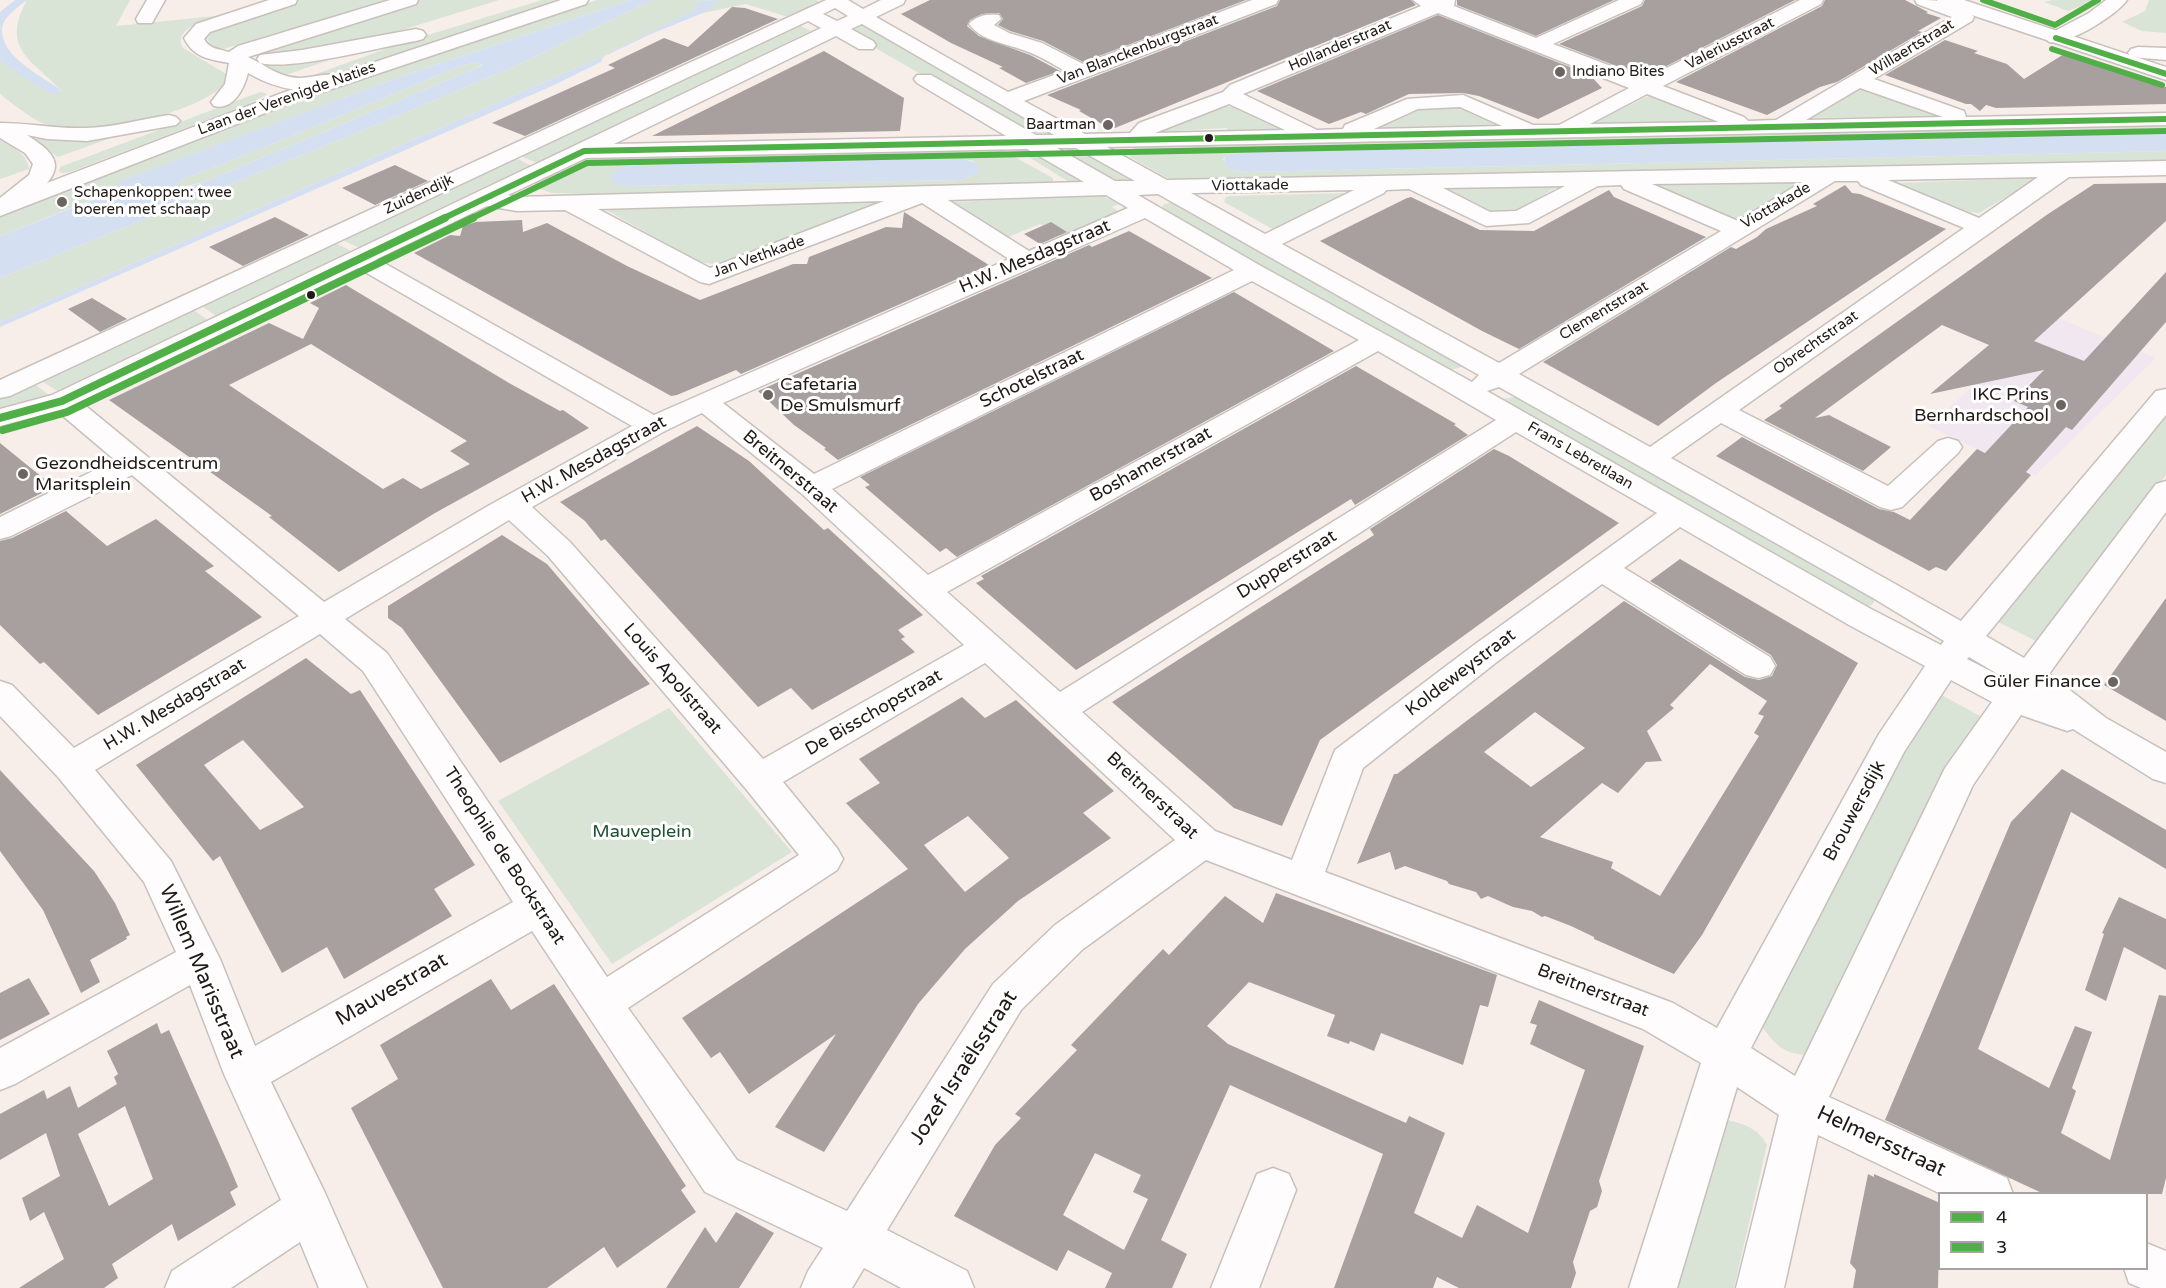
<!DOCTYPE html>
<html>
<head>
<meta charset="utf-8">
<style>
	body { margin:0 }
	#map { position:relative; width:2166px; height:1288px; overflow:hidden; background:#f7eeea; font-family:"Varela Round",sans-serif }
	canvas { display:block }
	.legend { position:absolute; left:1938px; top:1192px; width:210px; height:78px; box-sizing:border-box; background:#fff; border:2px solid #a6a3a2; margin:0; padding:8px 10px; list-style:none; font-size:18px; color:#211a16 }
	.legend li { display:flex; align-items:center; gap:12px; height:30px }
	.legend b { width:30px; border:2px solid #a6a3a2 }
</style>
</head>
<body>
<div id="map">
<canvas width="2166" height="1288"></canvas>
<ul class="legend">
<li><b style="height:8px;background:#50af46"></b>4</li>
<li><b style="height:8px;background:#50af46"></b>3</li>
</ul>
</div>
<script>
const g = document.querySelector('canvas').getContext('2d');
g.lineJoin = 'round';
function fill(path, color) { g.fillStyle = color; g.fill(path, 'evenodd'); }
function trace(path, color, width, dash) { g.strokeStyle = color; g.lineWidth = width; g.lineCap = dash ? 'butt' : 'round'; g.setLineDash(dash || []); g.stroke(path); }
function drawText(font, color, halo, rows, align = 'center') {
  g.font = font + ' "Varela Round",sans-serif'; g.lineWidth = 6; g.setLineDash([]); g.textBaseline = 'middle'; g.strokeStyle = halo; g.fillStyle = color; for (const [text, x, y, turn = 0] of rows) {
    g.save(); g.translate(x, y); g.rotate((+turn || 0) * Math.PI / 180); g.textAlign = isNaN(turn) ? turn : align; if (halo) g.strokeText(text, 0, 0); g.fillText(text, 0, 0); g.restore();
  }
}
fill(new Path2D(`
	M2053,316L2156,358L2035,476L1928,426Z`), '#f0e7f1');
fill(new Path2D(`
	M27,0H130L116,26L225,15C210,20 172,26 183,48L226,74L228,80C203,115 76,141 38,121C25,114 12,103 0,94V60L53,94L62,91C32,60 0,49 27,0Z
	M298,0H396L295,32H278L217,51L205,37L206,34C235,19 269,15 298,0Z
	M418,0H499L373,39L272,55L262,54V51L311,33Z
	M542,0H571L339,76L302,79L402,43Z
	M597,0H630L411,73L118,182L124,187L0,236V214L400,64Z
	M653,0H816L820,2L788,17L746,4L703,13L717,2L713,0L693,2L701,7L601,57L0,322V278L376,125L511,68Z
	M2053,0H2097L2068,11L2044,2Z
	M2149,0H2166V33L2142,31L2122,22L2145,11Z
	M799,25L811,31L537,163L518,155Z
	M863,25L871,27L1054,133H1030L997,118L851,34L850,28Z
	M361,49L283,76L262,61Z
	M481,62L483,64L474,69L204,182L178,188L175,187L181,180L265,147L463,65Z
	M1858,89H1864L1946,116L1804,118Z
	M260,92L266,93V95L249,104L70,172L62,173L59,171L60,167Z
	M1653,96L1717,122L1592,124L1646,97Z
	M1455,104L1503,127L1368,128L1418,106Z
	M1221,106L1237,107L1282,129L1228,130L1227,128L1158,132Z
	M2166,122V132L1236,152L1225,156L1223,160L1231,170L1248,172L2166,151V160L1210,181L1171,180L1130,157L1133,148L1140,145Z
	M43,136H109L111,138L58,157L34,140Z
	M0,140C12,147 27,153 29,169L0,179Z
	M1011,146H1021L1092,184L1077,187Z
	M1073,146L1131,178C1115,188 1081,162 1066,153V148Z
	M1000,149L1053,178V186L587,194L552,193L537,188L534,182L582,157ZM899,159H965L973,161L979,169L976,174L959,180L624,186L626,166L638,165Z
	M514,157L532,166L359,248L341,239Z
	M2031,178L2034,181L1979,213L1969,212L1898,183Z
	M1807,180L1736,222L1648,182Z
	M1562,184L1514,212H1484L1433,186Z
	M1347,193L1350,195L1276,231L1224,202L1226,197L1230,196Z
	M1101,195L1119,204L1112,207L1118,211L1061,236L1040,224L1008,237L954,202Z
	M889,201L726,261L713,264L699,262L599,206Z
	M1170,202L1180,203L1460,360L1461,367L1448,371L1162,211L1163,205Z
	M334,242L351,251L216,316L197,303Z
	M192,309L208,320L89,377L85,383L62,394L40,380Z
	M33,383L52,397L0,412V395Z
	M1523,395L1871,593L1875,600L1872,605L1860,608L1502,407L1504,399Z
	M2166,412V475L2085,578L2040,643L1996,621Z
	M1938,693L1982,717L1805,1055C1781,1053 1774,1043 1760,1024L1873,798Z
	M669,708L792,852L612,964L498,801Z
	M1708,1118C1731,1120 1756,1123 1767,1145L1734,1288H1662Z`), '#d9e4d7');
fill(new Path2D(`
	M15,0H27C18,7 4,16 2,28C0,57 42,76 61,90C59,92 59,95 54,94C44,92 9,67 0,60V12Z
	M630,0H653L511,68L376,125L0,278V236L124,188L117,182L411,73ZM480,62L483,65L474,69L204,182L188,187H175L181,180L265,147L463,65Z
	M713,0L718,2L703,13L651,34L603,57L601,62L552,86L0,327V322L601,57L700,7L692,2Z
	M2166,132V151L1248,172L1231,170L1224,164L1225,156L1236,152Z
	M899,159H965L978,164L979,169L977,174L959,180L624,186L614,184L610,179C612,167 627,166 638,165Z`), '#d5dff2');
fill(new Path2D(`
	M930,0H1246L1083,62L1043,41L1010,31L998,25L1003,19L999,13L982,14L970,20L967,26L979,36L1030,55L1060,71L1026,83L999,68L1003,67L951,43L901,14Z
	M1280,0H1411L1416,5L1115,128H1109L1079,111L1081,110L1047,95L1277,6Z
	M1457,0H1614L1536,36L1457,5Z
	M1645,0H1795L1653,73L1632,72L1559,44L1642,6Z
	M1825,0H1905L1928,12L1926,13L1941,18L1918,31L1922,32L1837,82L1820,87L1767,115L1676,82L1822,6Z
	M732,7L745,8L778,19L525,136L492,123L615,68L608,65L664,38L688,47Z
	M1438,15L1590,75L1602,88L1538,119L1479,96L1463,93L1409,94L1366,114L1361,112L1329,124L1257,91Z
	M1945,40L1978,51L1974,53L2007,64L2024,79L2064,54L2166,87V104L1996,108L1986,105L1980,111L1971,104H1966L1885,75Z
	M824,51L904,98L900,131L652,136Z
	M395,165L428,181L375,205L342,188Z
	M2166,183V221L2034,341L2084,361L2166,272V322L2072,430L2066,427L2026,472L2031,475L1946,571L1936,567L1929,571L1716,456L1742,437L1879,509L1894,512L1910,520L1977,449L1985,453L2028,407L2014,401L2044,370L1930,394L1989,345L1942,325L1815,418L1829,415L1891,447L1863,471L1764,420L1782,408L1779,406L2048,214L2094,184Z
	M1845,185L1852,193L1860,194L1946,229L1716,383L1658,426L1543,362L1731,247L1736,249L1757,237L1766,229L1817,206L1813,204Z
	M1609,190L1614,197L1706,237L1519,349L1482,331L1320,241L1407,198L1411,197L1480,230L1534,231Z
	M904,212L989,265L741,374L736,370L677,395L671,396L414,253L450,235L460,236L463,226L476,222L522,220L523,232L547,223L627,266L700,300L793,264H807L809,257L886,227L902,228Z
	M275,217L309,235L243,266L209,247Z
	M1051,222L1067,232L1040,244L1024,234Z
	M1129,231L1212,278L838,460L824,449L826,448L794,425L758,391L1089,245L1092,247Z
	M346,285L509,383L560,411L563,410L589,428L435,513L339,572L269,517L272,516L109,400L269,323L303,339L319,308L310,303ZM311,344L467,441L450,451L470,464L421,489L403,478L383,489L229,385Z
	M1234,292L1334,351L957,557L946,548L940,552L865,487L870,485L860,477Z
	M92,298L127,319L100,332L68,309Z
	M1356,366L1456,424L1454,425L1468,435L1355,505L1351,499L1076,670L976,583L984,579L981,576Z
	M697,426L749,461L824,530L828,528L923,615L898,630L905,637L901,639L915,652L812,710L791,688L758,707L605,539L601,541L585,521L560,502Z
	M0,443L48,482L38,487L44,492L0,514Z
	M1494,449L1509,456L1619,523L1320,740L1282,826L1234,808L1112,702L1374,535L1370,529Z
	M66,511L107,546L156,519L214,566L205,571L262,617L98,715L44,662L40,664L0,625V541L12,538Z
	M502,535L547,564L650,684L500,763L402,628L388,618V606Z
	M1680,559L1858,663L1702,935L1674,974L1594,939V937L1571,926L1545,916L1542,917L1532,911L1513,907L1488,896L1481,899L1476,892L1449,884L1447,881L1405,866L1395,870L1390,852L1357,864L1394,774H1397L1431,748L1624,601L1745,677L1759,680L1772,676L1777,665L1771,655L1650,581ZM1710,664L1767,701L1758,714L1764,716L1754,733L1759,736L1660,896L1611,868L1613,862L1540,837L1602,783L1618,793L1646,762L1662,761L1647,731L1674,708L1670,705ZM1535,712L1585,748L1531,787L1484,752Z
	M2166,598V721L2104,685Z
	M306,658L351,694L360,690L475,865L434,889L452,916L344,979L327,947L282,973L220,856L213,861L136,765ZM243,740L304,807L260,830L204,765Z
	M962,697L985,718L1016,700L1114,791L1083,813L1111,838L1018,901L965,949L918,1004L824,1152L775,1127L836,1034L749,1094L720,1052L711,1058L682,1018L908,869L846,803L880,783L859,759ZM968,816L1009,858L965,892L924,845Z
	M2062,769L2166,830V869L2071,812L1978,1049L2049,1088L2075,1026L2092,1032L2072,1088L2076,1091L2061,1133L2110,1160L2159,995L2166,996V1178L2162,1194H2044L1885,1120L2011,822Z
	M0,770L94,871L115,903L130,935L126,937L127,939L90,960L100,982L81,993L43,910L0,851Z
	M1276,893L1497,975L1488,1007L1480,1005L1463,1065L1381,1033L1374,1051L1350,1041L1349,1044L1327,1036L1335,1015L1249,982L1207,1026L1228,1044L1406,1123L1409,1116L1445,1133L1414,1213L1462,1238L1477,1205L1528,1233L1585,1070L1530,1044L1537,1025L1530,1023L1539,1000L1644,1046L1599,1181L1602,1191L1597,1207L1590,1211L1573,1262L1576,1273L1571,1288H1459L1437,1277L1433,1288H1334L1383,1154L1230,1085L1161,1240L1187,1254L1172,1288H1105L1112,1273L1068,1250L1057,1271L954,1216L995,1145L1021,1118L1015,1114L1077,1050L1071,1045L1163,949L1169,955L1225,896L1263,923ZM1095,1153L1141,1175L1133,1192L1148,1199L1124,1250L1063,1215Z
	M2119,897L2166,919V970L2124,947L2106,1001L2085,990L2104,934L2102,933Z
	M29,978L50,1014L0,1040V993Z
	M491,979L511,1010L554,984L686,1186L681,1190L696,1212L617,1268L604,1247L547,1288H443L351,1108L398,1079L380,1045Z
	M157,1023L161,1034L169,1030L228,1163L238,1187L230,1192L236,1205L178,1241L172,1224L112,1264L118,1278L104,1288H19L64,1259L44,1212L30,1221L22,1198L60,1176L46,1133L0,1160V1114L44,1090L47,1099L70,1086L78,1108L117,1084L114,1077L118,1074L107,1051ZM125,1106L153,1179L109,1206L78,1134Z
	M1868,1174L1874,1177V1174L1940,1203L1938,1288H1853L1856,1270L1850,1263Z
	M736,1212L774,1233L739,1288H666L705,1227L716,1243Z`), '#a8a09e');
const minor = new Path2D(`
	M147,0H165L152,23H138L136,19Z
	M269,0H297L295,4L210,32L204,39C209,49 219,49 229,52L238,46L390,0H418L416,4L248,57L260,63L257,59L260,55L302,50L416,29L423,31L426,35L423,39L416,41C381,47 290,71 260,63C273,71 285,78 300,78C315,77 329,72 343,76L346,80L343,84C306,94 281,92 248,73C244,89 233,111 214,106L211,102L225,84L229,63C209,59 194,58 184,38L196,24Z
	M826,0H848L863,9L881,0H905L903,4L876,17L1008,92L1065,71C1053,64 1040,56 1026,51C1008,44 981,41 969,24C975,16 989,13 999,15L1001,19L994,25L1009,33L1042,43L1083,64L1252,0H1278L1276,4L1024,101L1085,134L1130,133L1139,123L1223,92L1230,85L1421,6L1413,0H1455L1454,6L1536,38L1619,0H1643L1641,4L1553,44L1645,79L1800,0H1823L1821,4L1663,86L1744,117L1748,121L1776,120L1952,17L1917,4L1915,0C1935,0 1961,0 1974,17L1972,21L1874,79L1964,111L1966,117L2166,113V125L1107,147L1167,180L2166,161V175L2069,177L1739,410L1888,486L1938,441L1948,438L1958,441L1962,447L1958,453L1902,507L1891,510L1880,507L1721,423L1671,458L1961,621L2156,391L2166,389V415L1986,636L2024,658L2156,484L2166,481V512L2049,674L2106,718L2166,752V783L2153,779L2073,729L2067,731L2021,715L1973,785L1829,1097L2007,1178L2013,1194H1941L1818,1135L1784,1288H1736L1779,1115L1737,1087L1677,1288H1629L1701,1063L1643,1029L1206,860L1083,949L1021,1010L887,1230L967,1271L974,1288H901L864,1268L852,1288H801L808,1271L823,1248L705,1192L532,931L271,1082L325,1193L367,1288H319L300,1242L231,1288H165L172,1271L281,1200L224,1074L190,985L15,1084L0,1090V1048L176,952L144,882L58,777L0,716V681L12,685L74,748L299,616L132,475L11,536L0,539V517L115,460L57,411L0,426V409L52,395L821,28L808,21L10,396L0,398V380ZM835,8L848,16L837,21L823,14ZM1438,13L1629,88L1559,125H1533L1463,95L1407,99L1345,125L1343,129L1317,130L1243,94ZM862,24L1054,135H1036L931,75H917L914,79L917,83L1006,136L614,144L836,36L859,49H873L876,45L873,41L851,29ZM1860,88L1943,117L1806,120ZM1647,94L1719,122L1590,124ZM1229,104L1285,130L1154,133H1155ZM1460,107L1502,126L1374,129L1418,109ZM1057,148H1076L1135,181H1115ZM1027,149L1084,182L517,197L508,195L586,158ZM2038,177L1979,218L1888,180ZM1835,181H1858L1861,185L1964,228L1650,447L1519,374ZM1802,182L1738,221L1652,184ZM1621,185L1624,189L1721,231L1499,363L1282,244L1384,193L1386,190L1409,189L1486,226L1529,223L1598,186ZM1565,186L1516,211L1490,212L1443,188ZM1354,190L1265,234L1191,193ZM1158,194L1479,375L1472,382L1261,266L1138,195ZM1106,195L1128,208L1029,251L948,200ZM884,201L710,268L598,209ZM922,203L1009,259L654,415L377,259L487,206L517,211L565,210L700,282L709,284ZM1145,218L1234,270L814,474L723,403ZM358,268L632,426L488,506L324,602L81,402ZM1252,281L1359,340L928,575L832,489ZM1378,351L1496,420L1060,692L947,592ZM1499,387L1873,598L1944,641L1941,645L1871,609L1487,391ZM702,413L802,494L964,645L763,759L570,542L532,507L663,432ZM1516,432L1657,513L1474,645L1335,750L1292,860L1215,831L1082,712ZM509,520L548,556L746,789L799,855L607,977L387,653L345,619ZM1680,527L1849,625L1925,666L1879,734L1717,1028L1673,1003L1325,872L1363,768L1498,661L1602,584L1746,675L1758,678L1770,675L1775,666L1770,657L1624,568ZM320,634L363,671L513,902L255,1046L220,959L171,861L95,770ZM1969,657L2006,679L1967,659ZM985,663L1175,840L1055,925L993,984L847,1211L737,1160L628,1008L837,870L843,859L837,848L783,782ZM1951,680L1992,702L1945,768L1795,1076L1751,1048L1904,752Z
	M2106,0H2127C2117,15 2067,46 2049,42L2046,38L2049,34L2089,13Z
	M2138,47L2166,48V60L2131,57L2128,53L2131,49Z
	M1273,1168L1289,1174L1296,1190L1259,1288H1211L1257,1174Z
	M2146,1243L2166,1251V1288H2141L2129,1283L2124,1268H2146Z`);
const major = new Path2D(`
	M561,0H588L586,4L296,101L0,216V201L282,93Z
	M1937,0H1964L2166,67V80L1939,4Z`);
const highway = new Path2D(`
	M169,115L176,117L180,121L176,125L87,141L47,139L27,135C37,142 55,152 55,166C55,185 16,211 0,215V198L29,175L33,164L25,153L0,138V123C29,123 56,129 85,128C112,128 142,119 169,115Z`);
trace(minor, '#c8c0bc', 3);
trace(major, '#c8c0bc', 3);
trace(highway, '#c8c0bc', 3);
fill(minor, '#fefcfc');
fill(major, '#fefcfc');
fill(highway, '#fefcfc');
trace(new Path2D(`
	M2056,38L2166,74
	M442,219L584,151L2166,119`), '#50af46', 6);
trace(new Path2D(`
	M0,418L62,401L445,218`), '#50af46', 8);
trace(new Path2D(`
	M2052,49L2162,85
	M470,219L587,163L2166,131`), '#50af46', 6);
trace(new Path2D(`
	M3,430L67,412L473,218`), '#50af46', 8);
trace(new Path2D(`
	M1983,0L2055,25L2098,0`), '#50af46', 6);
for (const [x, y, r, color] of [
	[1560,72,6,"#6c6460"],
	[1108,125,6,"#6c6460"],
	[1209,138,5,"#211a16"],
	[62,202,6,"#6c6460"],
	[311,295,5,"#211a16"],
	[768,395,6,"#6c6460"],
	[2061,405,6,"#6c6460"],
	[23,474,6,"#6c6460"],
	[2113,682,6,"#6c6460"]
]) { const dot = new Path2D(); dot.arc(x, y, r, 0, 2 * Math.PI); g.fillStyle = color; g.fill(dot); trace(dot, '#fff', 2); }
drawText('15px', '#211a16', '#fff', [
	["Valeriusstraat",1730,44,-27],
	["Hollanderstraat",1340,46,-23],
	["Willaertstraat",1912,48,-31],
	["Van Blanckenburgstraat",1138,50,-21],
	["Laan der Verenigde Naties",287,99,-20],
	["Viottakade",1250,186,-1],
	["Zuidendijk",419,195,-25],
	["Viottakade",1776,206,-30],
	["Jan Vethkade",759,257,-20],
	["Clementstraat",1604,311,-31],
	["Obrechtstraat",1816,343,-35],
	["Frans Lebretlaan",1580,456,30]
]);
drawText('15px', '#211a16', '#fff', [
	["Indiano Bites",1572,72],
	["Baartman",1096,125,"right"],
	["Schapenkoppen: twee",74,193],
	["boeren met schaap",74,210]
], 'left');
drawText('18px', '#211a16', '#fff', [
	["H.W. Mesdagstraat",1035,257,-23],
	["Schotelstraat",1032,379,-26],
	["H.W. Mesdagstraat",594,460,-29],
	["Boshamerstraat",1151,465,-29],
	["Breitnerstraat",790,472,40],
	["Dupperstraat",1287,565,-32],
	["Koldeweystraat",1461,673,-37],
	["Louis Apolstraat",672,679,49],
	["H.W. Mesdagstraat",175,705,-31],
	["De Bisschopstraat",874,713,-30],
	["Breitnerstraat",1152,796,43],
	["Brouwersdijk",1855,811,-62],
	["Theophile de Bockstraat",504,856,57],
	["Breitnerstraat",1593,991,21]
]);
drawText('18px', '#211a16', '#fff', [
	["Cafetaria",780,385],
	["De Smulsmurf",780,406],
	["IKC Prins",2049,395,"right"],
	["Bernhardschool",2049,416,"right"],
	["Gezondheidscentrum",35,464],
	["Maritsplein",35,485],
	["Güler Finance",2101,682,"right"]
], 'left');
drawText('18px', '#1e5031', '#fff', [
	["Mauveplein",642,832]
]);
drawText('21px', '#211a16', '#fff', [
	["Willem Marisstraat",201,972,67],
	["Mauvestraat",392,990,-30],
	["Jozef Israëlsstraat",964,1068,-57],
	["Helmersstraat",1881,1142,25]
]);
</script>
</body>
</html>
